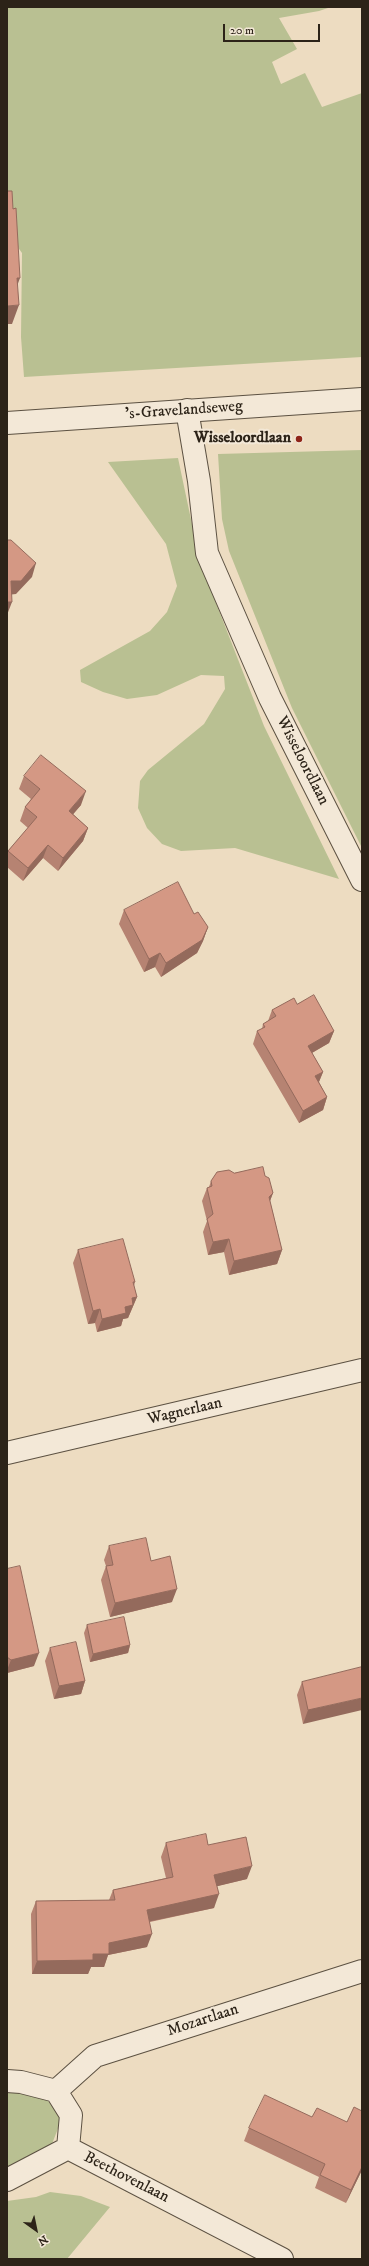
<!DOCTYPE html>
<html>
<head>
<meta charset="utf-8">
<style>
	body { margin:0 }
	#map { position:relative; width:369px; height:2266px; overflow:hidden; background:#eddcc1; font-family:"IM FELL DW Pica",serif }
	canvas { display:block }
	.frame { position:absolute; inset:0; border:8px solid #2c2318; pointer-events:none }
	.north { position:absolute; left:16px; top:2210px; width:40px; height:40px; -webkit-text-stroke:3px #f3e8d7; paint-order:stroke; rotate:147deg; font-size:11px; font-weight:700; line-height:16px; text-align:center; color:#2c2318 }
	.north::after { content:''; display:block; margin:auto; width:14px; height:18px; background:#2c2318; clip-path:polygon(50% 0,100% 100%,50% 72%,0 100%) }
	.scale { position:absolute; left:223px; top:24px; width:97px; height:18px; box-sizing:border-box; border:2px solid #2c2318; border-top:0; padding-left:5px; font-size:12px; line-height:14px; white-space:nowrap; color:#2c2318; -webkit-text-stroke:3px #f3e8d7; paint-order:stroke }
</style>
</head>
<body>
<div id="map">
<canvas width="369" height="2266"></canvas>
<div class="frame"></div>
<div class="north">N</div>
<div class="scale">20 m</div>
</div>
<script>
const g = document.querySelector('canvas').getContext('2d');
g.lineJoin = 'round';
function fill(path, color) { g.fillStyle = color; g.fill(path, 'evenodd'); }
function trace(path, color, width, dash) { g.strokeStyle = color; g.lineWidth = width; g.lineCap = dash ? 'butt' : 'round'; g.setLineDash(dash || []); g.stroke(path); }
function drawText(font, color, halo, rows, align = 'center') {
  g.font = font + ' "IM FELL DW Pica",serif'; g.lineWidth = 4; g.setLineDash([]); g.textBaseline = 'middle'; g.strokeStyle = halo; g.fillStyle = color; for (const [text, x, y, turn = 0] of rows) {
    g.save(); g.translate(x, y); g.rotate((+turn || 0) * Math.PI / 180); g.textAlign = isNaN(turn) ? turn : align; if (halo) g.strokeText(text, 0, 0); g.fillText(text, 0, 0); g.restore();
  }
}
fill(new Path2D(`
	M7,7H331L319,11L279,18L297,49L272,62L281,84L305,73L322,107L362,93V357L24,377L21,337L22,253L7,232Z
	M362,450V848L292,708L229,551L222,519L218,454Z
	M178,458L200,562L264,726L339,879L235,848L181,851L162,844L147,828L138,808L140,781L148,770L204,724L225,689L224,676L201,675L157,695L127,699L103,692L81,682L80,670L150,631L167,612L177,586L166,544L108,462Z
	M7,2091L44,2096L62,2118L52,2144L7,2167Z
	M50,2192L81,2196L110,2207L67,2259H7V2201L36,2197Z`), '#b9c092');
const minor = new Path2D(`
	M187,410L199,481L207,553L270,698L362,880
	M7,1453L362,1370
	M7,2081L21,2082L56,2091L71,2115L68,2148L282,2259
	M56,2091L95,2056L362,1971
	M7,2180L68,2148`);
const tertiary = new Path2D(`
	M7,423L362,399`);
trace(minor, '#5c5142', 24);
trace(tertiary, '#5c5142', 24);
trace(minor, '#f3e8d7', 22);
trace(tertiary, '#f3e8d7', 22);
fill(new Path2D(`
	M24,776L81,805L73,814L88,828L83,841L58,871L43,858L23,881L7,867V854L8,851L28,828L20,821L25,807L31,799L19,789Z
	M124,910L194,914L208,927L203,941L197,953L161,977L155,967L144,972L119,924Z
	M297,1004L334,1031L329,1043L312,1053L323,1072L319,1082L327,1097L323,1110L299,1123L253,1044L257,1031L262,1029L263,1024L268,1021L272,1010Z
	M234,1173L265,1176L273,1193L270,1201L282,1250L277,1264L229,1275L224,1252L208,1255L203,1232L207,1221L202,1201L207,1188L209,1187L211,1181Z
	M78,1250L135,1282L134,1286L137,1297L128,1318L123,1319L121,1326L97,1332L95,1323L88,1324L73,1263Z
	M109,1546L151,1561L172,1602L110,1617L101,1580L106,1566L104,1560Z
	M7,1569L34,1666L7,1673Z
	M87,1625L130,1645L128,1653L90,1662L84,1633Z
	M50,1648L85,1681L81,1694L54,1699L45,1661Z
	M362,1667L303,1724L297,1695L302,1682Z
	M166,1843L208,1845L247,1879L217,1886L214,1908L150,1922L147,1947L108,1955L104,1967H91L88,1974H32L31,1914L36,1901L109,1900L113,1890L166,1878L161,1857Z
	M362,2111V2170L346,2203L315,2188L319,2177L244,2141L249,2128L312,2117L347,2122Z`), '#b68372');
fill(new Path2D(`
	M17,278H20L13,297Z
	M19,305L12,324H7V306Z
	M36,563L32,577L16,594L7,595L11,581Z
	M7,602H12L7,615Z
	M86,791L81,805L64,825L69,811Z
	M88,828L83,841L58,871L63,858Z
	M48,845L43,858L23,881L28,868Z
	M208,927L203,941L197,953L161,977L166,963Z
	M160,953L155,967L144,972L149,959Z
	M334,1031L329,1043L303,1058L308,1046Z
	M323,1072L318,1084L315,1076Z
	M327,1097L323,1110L299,1123L303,1111Z
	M273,1193L268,1206L269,1197Z
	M229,1239L224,1252L208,1255L213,1242Z
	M282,1250L277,1264L229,1275L234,1261Z
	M137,1297L128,1318L123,1319L121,1326L97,1332L102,1319L125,1307L132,1298Z
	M100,1309L95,1323L88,1324L93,1311Z
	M177,1589L172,1602L110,1617L115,1603Z
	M130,1645L128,1653L90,1662L93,1654Z
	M39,1653L34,1666L7,1673V1670L11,1660Z
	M85,1681L81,1694L54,1699L59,1686Z
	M362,1698V1710L303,1724L308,1710Z
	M252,1866L247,1879L210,1888L214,1875Z
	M219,1894L214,1908L142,1923L147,1910Z
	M152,1934L147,1947L108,1955L104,1967H91L88,1974H32L37,1961L93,1954L109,1943Z
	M362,2167V2170L346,2203L351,2190Z`), '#946a5c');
const building = new Path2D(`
	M7,191H12L13,209L16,208L20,278H17L19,305L7,306Z
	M7,540H11L36,563L21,581H11L12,602H7Z
	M41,755L86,791L69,811L88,828L63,858L48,845L28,868L8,851L37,817L25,807L40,789L24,776Z
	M178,882L194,914L198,912L208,927L202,940L166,963L160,953L149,959L124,910Z
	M314,995L334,1031L308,1046L323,1072L315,1076L327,1097L303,1111L257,1031L265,1027L263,1024L276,1016L272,1010L294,998L297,1004Z
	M263,1167L265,1176L269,1178L273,1193L269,1197L282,1250L234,1261L229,1239L213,1242L207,1219L213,1214L207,1188L212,1186L211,1181L217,1172L229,1170L234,1173Z
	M123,1239L135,1282H133L137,1297L132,1298L133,1305L125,1307L126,1313L102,1319L100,1309L93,1311L78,1250Z
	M146,1538L151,1561L170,1556L177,1589L115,1603L106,1566L113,1565L109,1546Z
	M20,1566L39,1653L11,1660L7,1657V1569Z
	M124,1617L130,1645L93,1654L87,1625Z
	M76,1642L85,1681L59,1686L50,1648Z
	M362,1667V1698L308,1710L302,1682Z
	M206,1834L208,1845L246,1837L252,1866L214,1875L219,1894L147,1910L152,1934L109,1943V1954H93V1960L37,1961L36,1901L115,1900L113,1890L173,1877L166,1843Z
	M265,2095L312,2117L317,2108L347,2122L354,2107L362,2111V2167L351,2190L320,2175L325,2164L249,2128Z`);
fill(building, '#d49884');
trace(building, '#946a5c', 1);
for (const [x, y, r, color] of [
	[299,439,4,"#8f2418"]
]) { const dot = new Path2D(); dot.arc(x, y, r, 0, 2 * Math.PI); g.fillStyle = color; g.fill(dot); trace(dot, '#f3e8d7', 1.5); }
drawText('16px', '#2c2318', '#f3e8d7', [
	["'s-Gravelandseweg",184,411,-4],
	["Wisseloordlaan",302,761,63],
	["Wagnerlaan",185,1412,-13],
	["Mozartlaan",203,2021,-18],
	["Beethovenlaan",126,2178,27]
]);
drawText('bold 16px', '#2c2318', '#f3e8d7', [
	["Wisseloordlaan",291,439]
], 'right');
</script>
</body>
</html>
